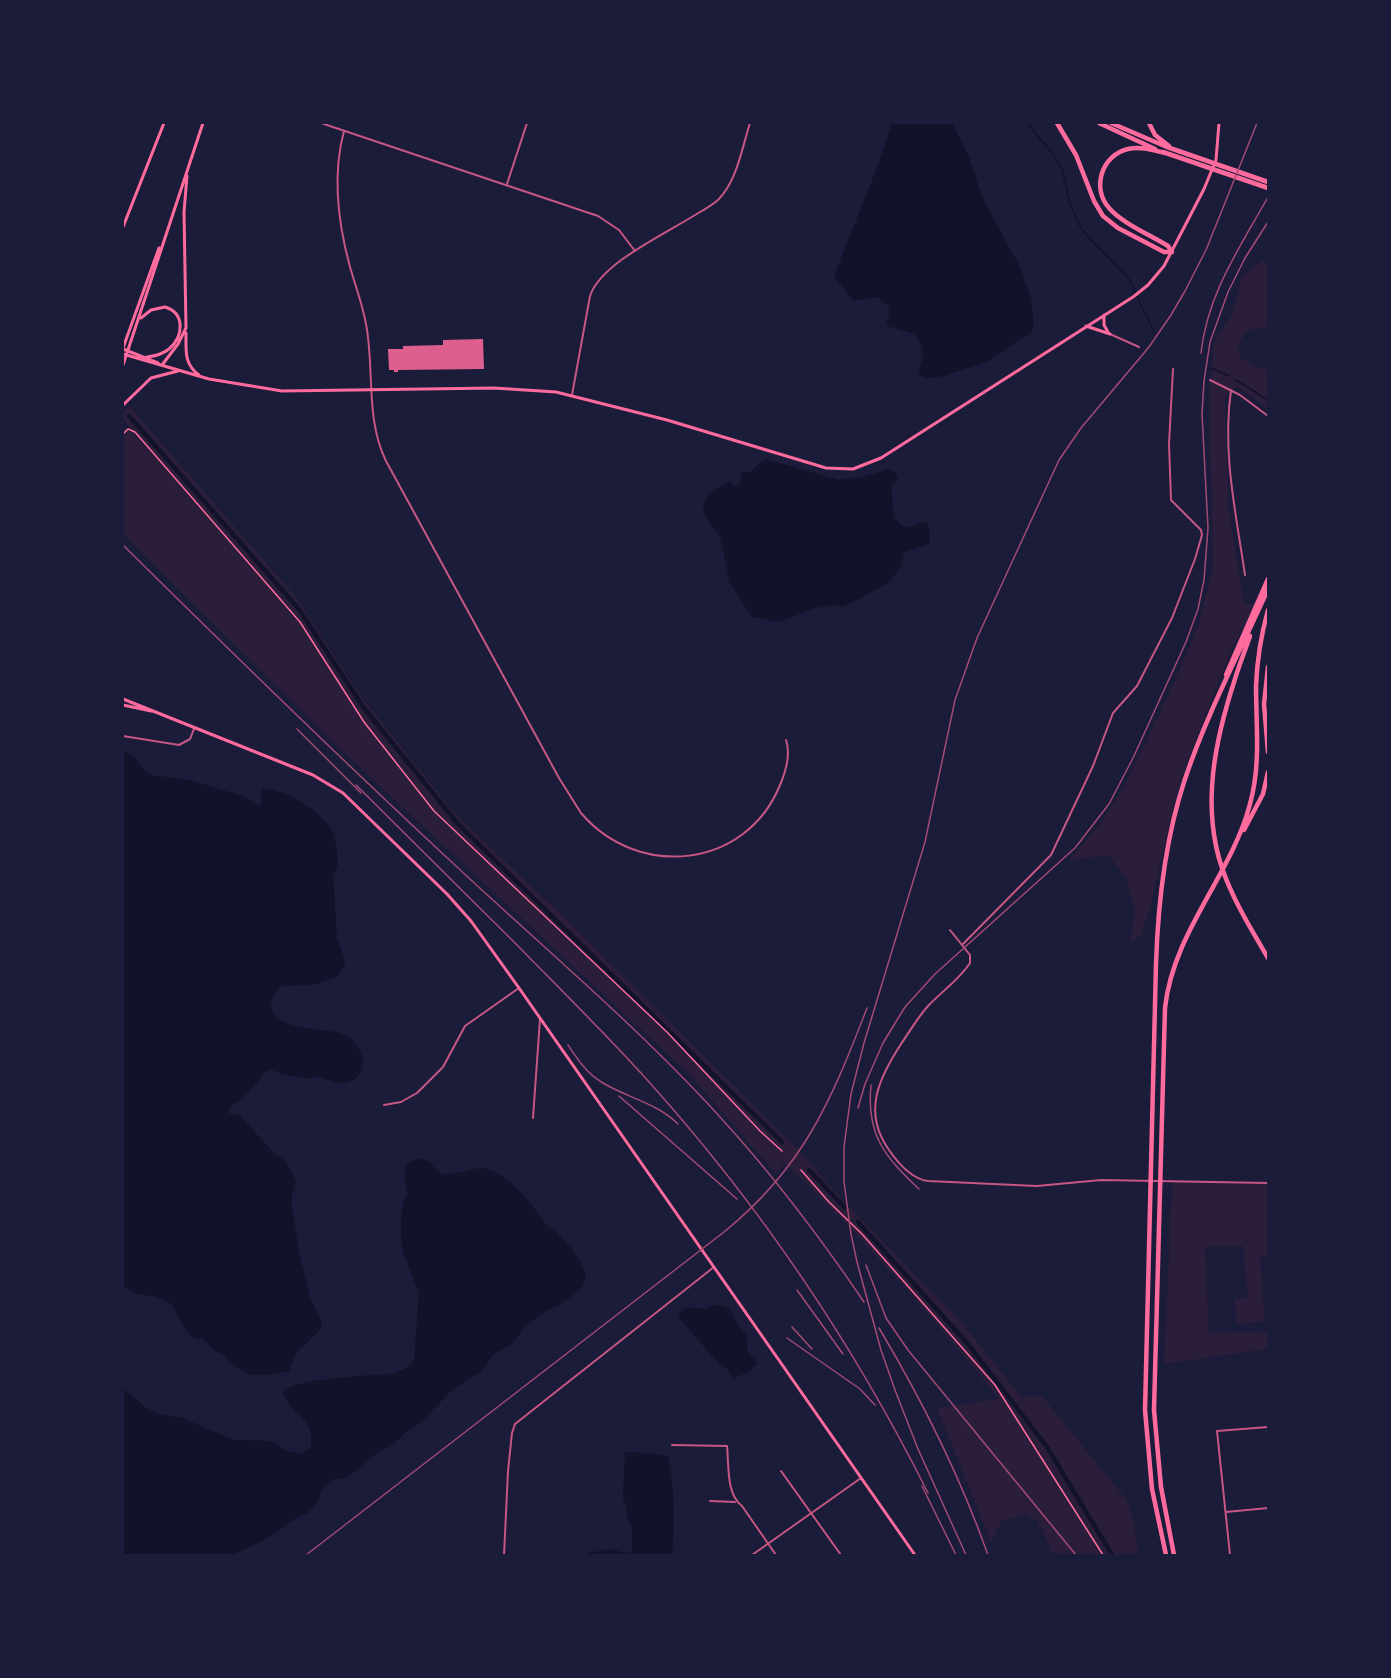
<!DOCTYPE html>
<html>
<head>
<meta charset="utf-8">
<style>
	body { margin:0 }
	#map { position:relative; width:1391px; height:1678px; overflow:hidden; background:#1b1b3a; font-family:"Noto Serif",serif }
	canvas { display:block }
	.frame { position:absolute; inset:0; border:124px solid #1b1b3a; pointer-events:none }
</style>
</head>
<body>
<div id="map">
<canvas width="1391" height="1678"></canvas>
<div class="frame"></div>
</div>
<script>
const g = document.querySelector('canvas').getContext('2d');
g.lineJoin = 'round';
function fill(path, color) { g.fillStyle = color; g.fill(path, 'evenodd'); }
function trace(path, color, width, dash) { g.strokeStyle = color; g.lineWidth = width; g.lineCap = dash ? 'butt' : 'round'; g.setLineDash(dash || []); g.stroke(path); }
fill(new Path2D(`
	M1263,260L1268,264V326L1247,330L1238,345L1241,358L1268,371V409L1237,386L1225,396L1228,504L1244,604H1255L1227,661L1180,780L1151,904L1141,935L1130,943L1135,910L1126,878L1108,855L1069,860L1101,823L1126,783L1168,696L1200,621L1213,567L1209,396L1214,343L1233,313L1242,276Z
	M129,406L296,597L361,696L452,810L553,907L794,1145L844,1201L965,1326L1021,1397L1041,1395L1126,1499L1134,1520L1138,1555H1054L1037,1520L1023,1514L1001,1522L991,1542L937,1408L999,1399C933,1316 862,1237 785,1163L776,1174L690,1075L339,748L123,534V438L127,431H132L123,418V412Z
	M1172,1181L1268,1183V1258L1260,1257L1265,1321L1237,1324L1234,1298L1248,1299L1243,1246L1205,1247L1209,1333L1268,1331V1349L1164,1364Z`), '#2a1e3b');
fill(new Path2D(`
	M892,123H952L969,157L983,199L1021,269L1031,299L1034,323L1031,332L985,363L939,377L928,378L921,376L918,372C925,355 925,349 915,334L887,326L886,322C893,308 889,306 878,297L854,301L834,277C853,225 876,176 892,123Z
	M765,459L839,480L865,476L889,469L895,472L898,477L897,482L891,486L894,518L904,527C912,527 920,521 928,522L930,538L929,544L904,552L901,567L888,583L847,605L841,607L833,605L815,608L779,622L752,617L730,583L720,537L709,523L703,509L707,496L720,486L730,481L734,487C745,483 739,478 743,471L749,473Z
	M123,750L134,756L145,771L151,775L189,780L246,797L258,806L262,802L261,793L263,788L275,790L295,798L315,811L329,825L334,835L338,858L337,869L333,875L337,938L345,960L344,966L338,976L314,985L281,986C276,991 271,999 271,1006C272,1031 327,1028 344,1034C353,1038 364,1054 363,1064C362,1077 350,1085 337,1083C331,1082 326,1078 320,1077C313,1076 317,1077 311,1078C303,1078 291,1076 284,1075C279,1074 275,1070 271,1070C270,1070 263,1073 262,1073L260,1080L241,1100L232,1104L228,1113L239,1115L274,1153L286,1162L296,1181L292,1196V1207L300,1258L310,1297L322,1324L321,1329L297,1352L289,1371C261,1378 242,1379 223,1354L216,1352L202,1338L198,1340C183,1334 179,1313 170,1303L156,1297L134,1293L123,1286Z
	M417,1158C421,1159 426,1160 430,1163C435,1167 437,1174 444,1174C462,1176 475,1163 493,1171C516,1182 531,1204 545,1223C548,1227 552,1229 556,1232C567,1243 584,1262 586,1277L582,1288L558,1306L549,1309L526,1326L511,1345L494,1354L481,1372L453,1389L420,1423L406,1432L394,1444L374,1455L351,1475L342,1479H333L321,1490L318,1502L308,1513L296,1518L266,1539L233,1555H123V1388L145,1407L162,1415L182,1418L234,1440L273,1441L285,1450L301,1454L311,1448C310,1443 312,1438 311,1433C307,1416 287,1408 283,1392L285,1389C306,1379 335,1379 358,1376C378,1374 400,1378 414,1360L419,1293L404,1255L401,1237V1218L404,1200L407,1194L404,1175L407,1164Z
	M718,1305C733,1307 730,1311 736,1322C739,1327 743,1330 746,1335L748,1353L758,1363L749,1372L734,1378L727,1369L720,1365L679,1318V1314L687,1307L704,1309Z
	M625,1452L658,1454L668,1457C675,1490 675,1522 672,1555H587L588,1553L611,1549L625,1553L632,1552V1527L627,1519L626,1504L623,1499Z`), '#12122b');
trace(new Path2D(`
	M1027,123L1053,154L1062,169L1071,207L1082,230L1129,279L1153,330
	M1211,368L1229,376
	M1236,380L1268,400`), '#12122b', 1.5);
trace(new Path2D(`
	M129,416L298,608L364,708L457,823L782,1142
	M809,1170L844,1207
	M858,1222L968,1344L1047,1447L1112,1555`), '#12122b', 4.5);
fill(new Path2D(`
	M483,339L484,369L398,370V372H394V370H389L388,349H403V346L443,345V340Z`), '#dd5f8e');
trace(new Path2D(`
	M123,434L128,429L135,432L300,622L364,722L434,811L667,1032L760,1131L782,1151
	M801,1170L829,1202L862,1234L995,1385L1103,1555`), '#ff6b9d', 1.5);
trace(new Path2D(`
	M321,123L598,216L619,230L635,251
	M344,131C332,175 338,223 350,267C356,288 364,308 367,330C374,374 366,420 386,461L559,778L581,813C638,880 746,869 780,785C786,771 791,755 786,740
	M507,184L527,123
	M1110,334L1139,347
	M1210,380L1240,395L1268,416
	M1231,390C1222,453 1236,513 1245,575
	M572,395L590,296C601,263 665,234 695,215C702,211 711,206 718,200C737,181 742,148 750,123
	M123,736L179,745L190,739L194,729
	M950,930L970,955V963C959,980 941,992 928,1006C918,1017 910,1031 901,1044C879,1078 862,1112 889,1150C898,1163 911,1179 928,1181L1037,1186L1101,1180L1268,1183
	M962,945L1051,855L1093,766L1113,713L1137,686L1172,618L1195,559L1202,535L1201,530L1171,500L1169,444L1173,369
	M384,1105L401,1102L417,1093L443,1067L465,1026L519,988
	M533,1118L540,1019
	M672,1445L727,1446C729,1465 726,1494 742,1506L776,1555
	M781,1471L841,1555
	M710,1501L735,1502
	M1226,1512L1268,1508
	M504,1555L508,1471L512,1433L515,1424L714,1267
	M752,1555L861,1478
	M1230,1555L1217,1431L1268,1427`), '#c65784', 2);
trace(new Path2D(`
	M123,227L164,123
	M1104,315V325L1108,332
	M141,318L151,310L165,307C185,313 184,336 169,349C163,354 155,356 147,357
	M1086,326L1110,334
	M186,333C186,351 184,364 199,375
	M123,348L159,248
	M123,349L158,363
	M123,354L209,379L282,391L494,388L556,392L667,420L826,468L853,469L881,458L1133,297L1148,285L1164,266L1204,189L1216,160L1219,123
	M123,365L203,123
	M162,365L178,344L186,328L184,212L187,176
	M123,405L151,378L178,371
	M123,699L313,775L343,793L447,894L471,921L519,988L915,1555
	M123,705L151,711`), '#ff6b9d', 3);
trace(new Path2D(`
	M1057,123L1076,155L1094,201L1103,216L1118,228L1164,252H1172
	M1099,123L1155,149
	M1111,123L1167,147L1268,182
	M1149,123L1155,135L1169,146
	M1163,152L1268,188
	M1165,153C1153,150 1140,146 1128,149C1102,155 1091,188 1109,208C1122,223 1150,235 1168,246L1172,252
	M1250,636C1245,651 1239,665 1235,679C1215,740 1201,806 1222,868C1233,900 1251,929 1268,958
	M1268,667L1264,704L1268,752
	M1226,675L1268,579
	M1244,830L1263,794L1268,772
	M1166,1555L1152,1489L1145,1410L1156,964C1158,901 1165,839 1185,779C1207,713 1240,652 1268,589
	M1174,1555L1161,1487L1154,1410L1165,1008C1173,932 1231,876 1250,804C1261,764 1256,727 1256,686C1257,661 1261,635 1268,610`), '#ff6b9d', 4.5);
trace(new Path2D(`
	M1201,353C1207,295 1240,247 1268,197
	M123,545C233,654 344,762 457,867C545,949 639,1028 720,1117C773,1175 820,1237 864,1302
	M297,729L361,793
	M356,785C409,838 462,891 516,944C561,990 607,1035 650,1083C760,1206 854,1345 928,1493
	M568,1045C578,1060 587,1074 603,1083C628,1098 657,1103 678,1124
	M871,1085C866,1135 885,1157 919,1189
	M619,1096L737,1199
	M858,1108L865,1084L883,1043L905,1007L935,974L1075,848L1109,804L1133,758L1186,642L1198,609L1204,580L1208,528L1202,414L1204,381L1210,342L1228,292L1245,258L1268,222
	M866,1265L886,1318L908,1350L1076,1555
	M797,1290L843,1354
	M792,1327L812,1349
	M879,1328C922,1400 960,1476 988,1555
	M787,1338L860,1389L875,1405
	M922,1486L956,1555
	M306,1555L724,1232C804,1167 831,1101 867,1008
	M966,1555L918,1449L895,1390L881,1350L857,1262L851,1234L844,1182V1147L851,1094L864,1043L925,842L955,700L977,638L1059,460L1081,428L1149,347L1171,315L1185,291L1206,250L1257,123`), '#a44b75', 1.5);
</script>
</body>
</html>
